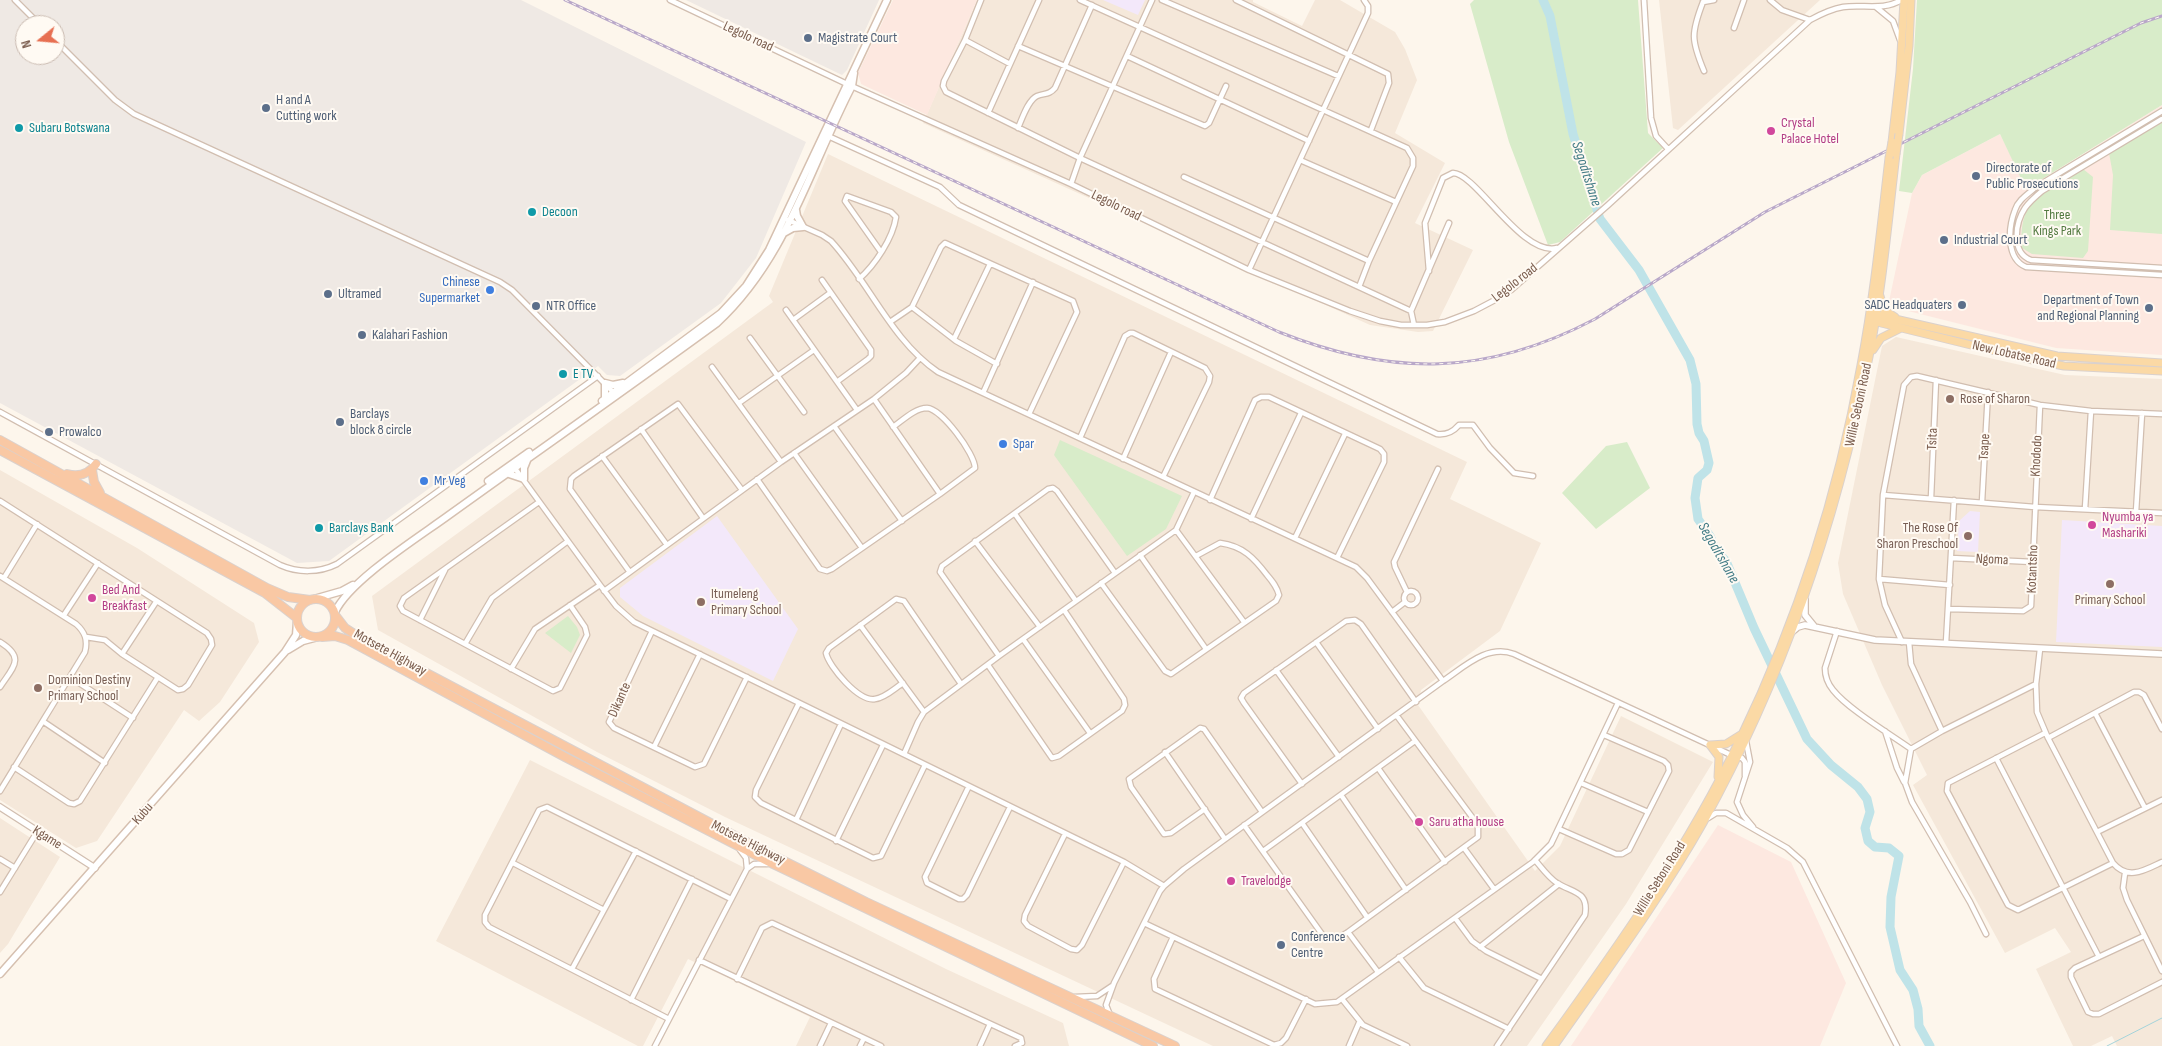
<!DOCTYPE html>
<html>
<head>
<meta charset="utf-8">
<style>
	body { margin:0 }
	#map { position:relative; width:2162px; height:1046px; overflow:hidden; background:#fdf6ec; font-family:"Sofia Sans Condensed",sans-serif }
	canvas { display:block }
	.north { position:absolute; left:15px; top:15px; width:50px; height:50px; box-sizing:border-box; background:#fffaf3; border:1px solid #cabbb1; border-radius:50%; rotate:253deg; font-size:14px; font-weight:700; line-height:20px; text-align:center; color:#7a5c4d }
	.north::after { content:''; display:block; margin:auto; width:18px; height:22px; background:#e76f51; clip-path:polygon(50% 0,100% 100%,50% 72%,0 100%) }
</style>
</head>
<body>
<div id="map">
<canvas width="2162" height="1046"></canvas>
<div class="north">N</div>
</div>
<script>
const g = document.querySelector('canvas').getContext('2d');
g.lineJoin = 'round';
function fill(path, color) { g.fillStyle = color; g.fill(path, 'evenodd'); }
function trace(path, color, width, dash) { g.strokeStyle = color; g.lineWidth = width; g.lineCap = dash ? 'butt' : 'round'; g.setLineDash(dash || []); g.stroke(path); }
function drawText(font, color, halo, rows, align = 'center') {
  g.font = font + ' "Sofia Sans Condensed",sans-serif'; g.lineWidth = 4; g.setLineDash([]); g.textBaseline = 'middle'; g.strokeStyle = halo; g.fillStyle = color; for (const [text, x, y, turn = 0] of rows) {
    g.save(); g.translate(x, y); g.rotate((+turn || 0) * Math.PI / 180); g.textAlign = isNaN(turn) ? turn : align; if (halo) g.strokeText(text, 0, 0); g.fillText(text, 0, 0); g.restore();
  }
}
fill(new Path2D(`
	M977,0H1253V2L1302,26L1315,0H1340L1395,32L1405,49L1417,80L1395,133L1445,163L1415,223L1473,250L1433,331L1418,332L1370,325L923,123Z
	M1659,0H1820L1678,130L1673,128Z
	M828,154L1467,462L1450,499L1541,543L1500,631L1421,690L1418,705L1535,871L1560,846L1621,716L1713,762L1626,904L1527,1046H1213L725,817L597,752L378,630L372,596L773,302L769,296Z
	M1896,337L2065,375L2162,379V1046H2117L2112,1036L2091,1046H2073L2036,969L2071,952L2055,928L2005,953L1913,785L1927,775L1882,685L1843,594L1838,563L1882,346Z
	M0,470L137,548L254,623L259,642L220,702L199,721L184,710L97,841L76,848L0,800Z
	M530,760L946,969L1063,1023L1069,1046H796L810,1017L688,959L643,1046H638L436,941Z
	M0,818L60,857L8,944L0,953Z`), '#f5e8da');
fill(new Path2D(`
	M893,0H977L927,115L861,84L858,73Z
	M2162,105V355L2056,348L1888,306L1912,193L1922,175L2000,134L2027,189Z
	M1718,825L1791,862L1846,983L1820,1046H1571Z`), '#fde8e0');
fill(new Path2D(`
	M0,0H521L806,142L756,258L721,303L620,376L607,375L598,366L329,561L297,563L0,403ZM25,25H55V55H25Z
	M686,0H879L847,70L842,75Z`), '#efe9e4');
fill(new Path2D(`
	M1103,0H1145L1138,15Z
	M1970,511L1980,512L1978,552L1957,551L1959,521Z
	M717,516L798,629L773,681L643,616L620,597V588Z
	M2062,520L2162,526V647L2056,642Z`), '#f3e8fa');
fill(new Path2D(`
	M1474,0H1638L1648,133L1663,148L1560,242L1548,245L1509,142L1470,4Z
	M1917,0H2162V105L2026,189L2000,134L1922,175L1912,193L1899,191L1913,69Z
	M2162,121V234L2110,230L2113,175L2109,153Z
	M2083,169L2093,177L2088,251L2083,258L2032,254L2022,248C2018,197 2044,192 2083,169Z
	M1060,440L1182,496L1166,529L1127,556L1054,455Z
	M1627,442L1650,488L1596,529L1562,493L1606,446Z
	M568,616L577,627L580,635L571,653L545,633Z`), '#d8ecc9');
trace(new Path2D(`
	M2107,1046L2162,1018`), '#a5d3da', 1);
trace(new Path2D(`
	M1543,0L1550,16L1573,134L1600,219L1639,270L1690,360L1696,384L1697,424L1699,433L1704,441L1709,463L1707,470L1698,478L1695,498L1698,519L1710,536L1716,551L1726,561L1754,628L1807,739L1831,765L1858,787L1867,799L1870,812L1865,828L1868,841L1875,847L1889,848L1899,856L1891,897L1890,927L1900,970L1913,990L1918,1009L1919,1026L1930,1046`), '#bfe3e8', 9);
const minor = new Path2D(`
	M15,0L40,25
	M670,0L847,84L1071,184L1249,270L1350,311L1380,321L1401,325H1427L1445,322L1474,311L1493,301L1511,290L1608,205L1810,20C1821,14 1831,9 1843,7C1862,4 1884,11 1901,0
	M981,0L965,40L944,81L943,86L946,92L1080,158L1411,311
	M1080,0L1407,148L1413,158V166L1369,261L1359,287
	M1162,0L1338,76
	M1236,0L1388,74L1389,83L1371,130
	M1644,0L1651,118L1656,136L1668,149
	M1770,0L1782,10L1810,20
	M1703,2C1691,33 1691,40 1704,71
	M1703,2L1714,0
	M1876,7L1893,21L1900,40
	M1734,28L1744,0
	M55,40L115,100L134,114L500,282L512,290L614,393
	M965,40L1010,64
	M1018,46L1205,126L1209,123L1226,86
	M1127,56L1309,141
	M2162,111L2036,187C2028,194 2018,200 2015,210C2008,228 2006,259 2026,267L2162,275
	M988,113L1039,0
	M2162,119L2042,191C2036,196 2030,201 2025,208C2015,223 2011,253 2031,260L2162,268
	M1018,128C1022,119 1028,100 1037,96C1045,93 1049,95 1055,88L1092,5
	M828,136L940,187L959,205L1437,434C1447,435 1453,432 1459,425H1473L1490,448L1514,473L1533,476
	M1300,160L1396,202
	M1184,177L1369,261
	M1071,184L1080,158L1152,0
	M788,220L822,235L831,241C869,282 891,340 938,372L1356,567L1367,578L1443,681
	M1249,270L1368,13V6L1364,0
	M1429,271L1425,223L1443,178L1453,173C1476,173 1522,257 1557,248
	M859,279C875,265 893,238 896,217L891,212L847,196L845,201L881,252
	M822,280L871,350V356L868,359L838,381
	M912,307L956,341L997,364
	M786,310L857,410
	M793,320L830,293
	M890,322L912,307L941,247L945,243L1073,301L1077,312L1029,414
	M1414,325L1411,311L1449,223
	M750,338L804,412
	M954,339L990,264
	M712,367L781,462
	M983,393L1033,282
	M874,399L940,494
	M739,403L814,350
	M0,412L280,565C298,573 319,573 337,564L598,376
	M834,426L902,521
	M641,429L703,518
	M1080,438L1125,336L1130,333H1133L1205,368L1210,376L1209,382L1163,477
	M794,453L862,548
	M602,456L667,545
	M1123,459L1171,352
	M514,467L600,585L616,606L634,622L1124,862L1164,886
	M757,479L820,569L827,571L832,569L940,494L975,468C975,454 942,409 927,408C915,408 903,420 893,427
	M1883,495L2035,507L2162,513
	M1931,498L1936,380
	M1210,500L1255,400L1261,397H1269L1380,449L1384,454V462L1337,558
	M0,501L207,633L211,639L212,645L188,685L183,689L178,690L122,654L105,640L86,637
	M539,502L404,598L400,606L403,611L553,691L560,688L587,635L585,627L570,605
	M1982,502L1988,392
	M2085,509L2091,411
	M2136,512L2142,413
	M1015,514L1076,601
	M1251,519L1301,413
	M1176,530L1244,622
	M1295,538L1345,434
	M975,541L1040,627
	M1140,555L1206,649
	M1951,558L2033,562
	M629,571L570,489L571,479L574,476L678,404L742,490
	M0,576L76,624C85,632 88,640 85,652L0,791
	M4,578L37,524
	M1879,579L1950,585
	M1101,583L1165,671L1171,674L1276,601L1279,595C1277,587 1273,582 1267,575C1254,558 1243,546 1220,543L1196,556
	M1404 598a7 7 0 1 1 14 0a7 7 0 1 1-14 0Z
	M604,591L781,462L874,399L906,373L920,358
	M1407,592L1395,567L1394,562L1438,469
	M1949,609L2023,611L2031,606L2040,405
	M1392,612L1405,602
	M64,615L98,563
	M420,620L445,570
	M860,625L924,712
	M652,631L609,722L614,728L695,767L704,764L747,677
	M1837,631L1825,668C1825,676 1828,684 1833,690C1848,709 1890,734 1911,749
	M1023,639L1090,733
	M0,642C26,658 13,667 0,687
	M1316,642L1378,729
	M1902,642L1885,605L1879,579L1883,495L1904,385L1911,377L1917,376L2040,405L2091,411L2162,414
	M1909,642L1911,664L1942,731L2036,684
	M1946,643L1954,500
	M465,644L492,598L568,541
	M2040,649L2036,684L2037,712L2048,738L2113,863C2128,881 2145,870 2162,862
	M122,654L156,602
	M999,656L940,572L942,566L1048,489L1053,488L1057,491L1115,573
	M988,665L1052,758L1059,756L1122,711L1125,705L1124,699L1064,610
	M511,669L535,629L600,585
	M1276,670L1339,757
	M70,677L133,718
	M903,683C895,688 885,698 875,699C859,702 829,667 826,653L829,648L896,599L904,601L961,684
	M799,703L756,790L755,797L761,803L873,858L881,856L925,765
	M2095,713L2145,808
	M44,722L105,763
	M1885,731L1897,768L1904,782
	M1942,731L1911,749L1905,783L1912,802L1970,902L1986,934
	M2045,733L1948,783L1947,791L2008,905L2018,910L2113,863
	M2048,738L2134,692H2139L2144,695L2162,729
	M1746,741L1750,762L1737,802L1743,815L1753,827
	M654,747L700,654
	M1165,752L1225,839
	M904,754L918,722L924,712L999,656L1176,530L1194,492
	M1996,758L2099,957
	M14,767L69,803L74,804L80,801L158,677
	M1378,768L1445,862
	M1581,783L1648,812
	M1302,784L1244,703L1241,698L1244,693L1346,621L1355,620L1361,624L1416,702
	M969,786L925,877L927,883L959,899H963L967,895L1010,807
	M1341,795L1406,890
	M1205,809L1171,833L1164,834L1131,787L1129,779L1200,728L1204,729L1262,812
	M1708,818L1716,813H1726L1787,848L1803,862L1897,1046
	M796,820L841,724
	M1302,823L1367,917
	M1244,825L1324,937C1334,942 1339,938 1348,932L1478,837V825L1397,716
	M1559,829L1616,854H1622L1629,850L1669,771L1668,765L1664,761L1604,735
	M2097,832L2162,800
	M1065,834L1025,915L1024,921L1028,926L1071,949L1077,950L1082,945L1124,862
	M836,841L883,745
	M1464,848L1494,889
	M740,850L746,858L747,869
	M1263,851L1415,741
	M0,859L15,868
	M513,863L604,910
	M2125,873L2123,888L2127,900L2162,971
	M0,892L37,832
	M1455,918L1472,941L1486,951L1542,979
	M1144,923L1315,1004L1337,1002L1533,862L1551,844L1618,703
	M1348,932L1378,972
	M2144,936L2075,968L2071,972V977L2088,1012L2093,1014H2099L2162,982
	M1173,937L1154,979L1155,989L1274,1045L1281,1043L1286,1038L1306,999
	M1480,947L1559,884
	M1399,957L1424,988L1509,1029
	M699,960L881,1046
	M572,969L636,851
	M737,979L762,928L772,923L1021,1038L1022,1043L1015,1046
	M1075,997L1097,996L1112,986
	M1342,999L1363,1025L1407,1046
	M631,1000L692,879
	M1110,1015L1106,1005L1114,983L1160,891L1164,886L1184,869L1443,681C1464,667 1487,644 1514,654L1731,755L1742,758L1745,762V776
	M669,1019L489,927L485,922V915L539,810L547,807L731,899
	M655,1046L747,869L754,864H767
	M820,1046L831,1023
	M860,1046L864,1038
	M980,1046L990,1024
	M1349,1046L1359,1023
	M1497,1046L1585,915C1589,891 1573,893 1557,883C1548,877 1542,868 1535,860`);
const tertiary = new Path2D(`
	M1805,600V615L1814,626
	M1792,632L1798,627L1805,625L1875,640L2162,654
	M0,807L95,868`);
const secondary = new Path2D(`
	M784,233L793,228L803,227L797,216L796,210
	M605,399V383L613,385L623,383
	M602,401L721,313L746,286L769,250L887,0
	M506,473L524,479V468L528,458
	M488,481L529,452
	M314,599L342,591L353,585
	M335,612C350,580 419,537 449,515C538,451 628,388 717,323C787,258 809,169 852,86L854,73
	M288,650L303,641L318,637
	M0,974L285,652L296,635L297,622`);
const primary = new Path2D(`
	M1899,134L1909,46L1911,0
	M1892,142L1900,72L1904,0
	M1880,296L1884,310L1895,317
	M1873,314L2057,356L2162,363
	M1873,321L2028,359L2064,366L2162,371
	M1873,350L1881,338L1901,328
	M1710,745L1719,757L1718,777
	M1710,745L1726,744L1742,734
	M1546,1046C1617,948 1688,848 1740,739C1797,621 1838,494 1861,365C1874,297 1881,227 1889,158
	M1554,1046C1605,973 1659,901 1703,823C1784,677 1837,520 1869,357C1882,290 1888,222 1896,154`);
const trunk = new Path2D(`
	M0,440L267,588L288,597L310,600
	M0,450L265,593L297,618
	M92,470L94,482L100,493
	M67,474C78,477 89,474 96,464
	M297 618a19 19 0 1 1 38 0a19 19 0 1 1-38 0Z
	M335,615L345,628L362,639L756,847L866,902L1175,1046
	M322,637L335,636L348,640L565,757L773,864L1153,1046`);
trace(minor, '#d1beb0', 7);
trace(tertiary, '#d1beb0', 8);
trace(secondary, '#d6c0b0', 9);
trace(primary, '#dad1cd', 9);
trace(trunk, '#dad1cd', 10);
trace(minor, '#fff', 4.5);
trace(tertiary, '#fff', 5.5);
trace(secondary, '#fff', 6);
trace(primary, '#fbd9a5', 7);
trace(trunk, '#f9c8a4', 8);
const rail = new Path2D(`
	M565,0L1279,332C1392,377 1487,376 1595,319L1765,212L2141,23L2162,16`);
trace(rail, '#b9a8c9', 3);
trace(rail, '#fffaf3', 1, [4]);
const primaryBridge = new Path2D(`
	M1896,154L1899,134
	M1889,158L1892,142`);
trace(primaryBridge, '#dad1cd', 9, []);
trace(primaryBridge, '#fbd9a5', 7);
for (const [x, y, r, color] of [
	[808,38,5,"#5c6f8a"],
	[266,108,5,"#5c6f8a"],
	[19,128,5,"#0f9aa8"],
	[1771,131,5,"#d1479c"],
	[1976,176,5,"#5c6f8a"],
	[532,212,5,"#0f9aa8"],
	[1944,240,5,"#5c6f8a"],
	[490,290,5,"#3f7fe0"],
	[328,294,5,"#5c6f8a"],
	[1962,305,5,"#5c6f8a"],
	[536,306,5,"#5c6f8a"],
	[2149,308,5,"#5c6f8a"],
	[362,335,5,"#5c6f8a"],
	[563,374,5,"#0f9aa8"],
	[1950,399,5,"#8d6e63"],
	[340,422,5,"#5c6f8a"],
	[49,432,5,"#5c6f8a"],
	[1003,444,5,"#3f7fe0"],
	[424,481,5,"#3f7fe0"],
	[2092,525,5,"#d1479c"],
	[319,528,5,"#0f9aa8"],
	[1968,536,5,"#8d6e63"],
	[2110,584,5,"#8d6e63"],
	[92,598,5,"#d1479c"],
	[701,602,5,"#8d6e63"],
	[38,688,5,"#8d6e63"],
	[1419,822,5,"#d1479c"],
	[1231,881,5,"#d1479c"],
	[1281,945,5,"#5c6f8a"]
]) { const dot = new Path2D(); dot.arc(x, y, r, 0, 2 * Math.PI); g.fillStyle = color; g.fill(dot); trace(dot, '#fffaf3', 2); }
drawText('14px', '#7a5c4d', '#fffaf3', [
	["Legolo road",748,37,25],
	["Legolo road",1116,206,26],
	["Legolo road",1515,283,-38],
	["New Lobatse Road",2014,355,13],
	["Willie Seboni Road",1859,405,-78],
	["Tsita",1933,439,-88],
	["Tsape",1985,447,-87],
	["Khododo",2037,456,-87],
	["Ngoma",1992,560,3],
	["Kotantsho",2033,569,-88],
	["Motsete Highway",390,653,29],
	["Dikante",620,700,-66],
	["Kubu",143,814,-49],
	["Kgame",47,838,32],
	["Motsete Highway",748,843,27],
	["Willie Seboni Road",1660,879,-58]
]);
drawText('14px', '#4e5e75', '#fffaf3', [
	["Magistrate Court",818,38],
	["H and A",276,100],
	["Cutting work",276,116],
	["Directorate of",1986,168],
	["Public Prosecutions",1986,184],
	["Industrial Court",1954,240],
	["Ultramed",338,294],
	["Department of Town",2139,300,"right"],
	["and Regional Planning",2139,316,"right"],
	["SADC Headquaters",1952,305,"right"],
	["NTR Office",546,306],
	["Kalahari Fashion",372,335],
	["Barclays",350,414],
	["block 8 circle",350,430],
	["Prowalco",59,432],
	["Conference",1291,937],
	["Centre",1291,953]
], 'left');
drawText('14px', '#b23c85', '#fffaf3', [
	["Crystal",1781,123],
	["Palace Hotel",1781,139],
	["Nyumba ya",2102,517],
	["Mashariki",2102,533],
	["Bed And",102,590],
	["Breakfast",102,606],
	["Saru atha house",1429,822],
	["Travelodge",1241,881]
], 'left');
drawText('14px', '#0d838f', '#fffaf3', [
	["Subaru Botswana",29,128],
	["Decoon",542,212],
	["E TV",573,374],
	["Barclays Bank",329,528]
], 'left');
drawText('14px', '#537a41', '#fffaf3', [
	["Three",2057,215],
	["Kings Park",2057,231]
]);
drawText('14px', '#366cbe', '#fffaf3', [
	["Chinese",480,282,"right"],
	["Supermarket",480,298,"right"],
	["Spar",1013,444],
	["Mr Veg",434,481]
], 'left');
drawText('14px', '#785e54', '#fffaf3', [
	["Rose of Sharon",1960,399],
	["The Rose Of",1958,528,"right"],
	["Sharon Preschool",1958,544,"right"],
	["Itumeleng",711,594],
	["Primary School",711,610],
	["Primary School",2110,600,"center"],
	["Dominion Destiny",48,680],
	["Primary School",48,696]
], 'left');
drawText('italic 15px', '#437c86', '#fffaf3', [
	["Segoditshane",1586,174,72],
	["Segoditshane",1718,553,60]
]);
</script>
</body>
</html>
